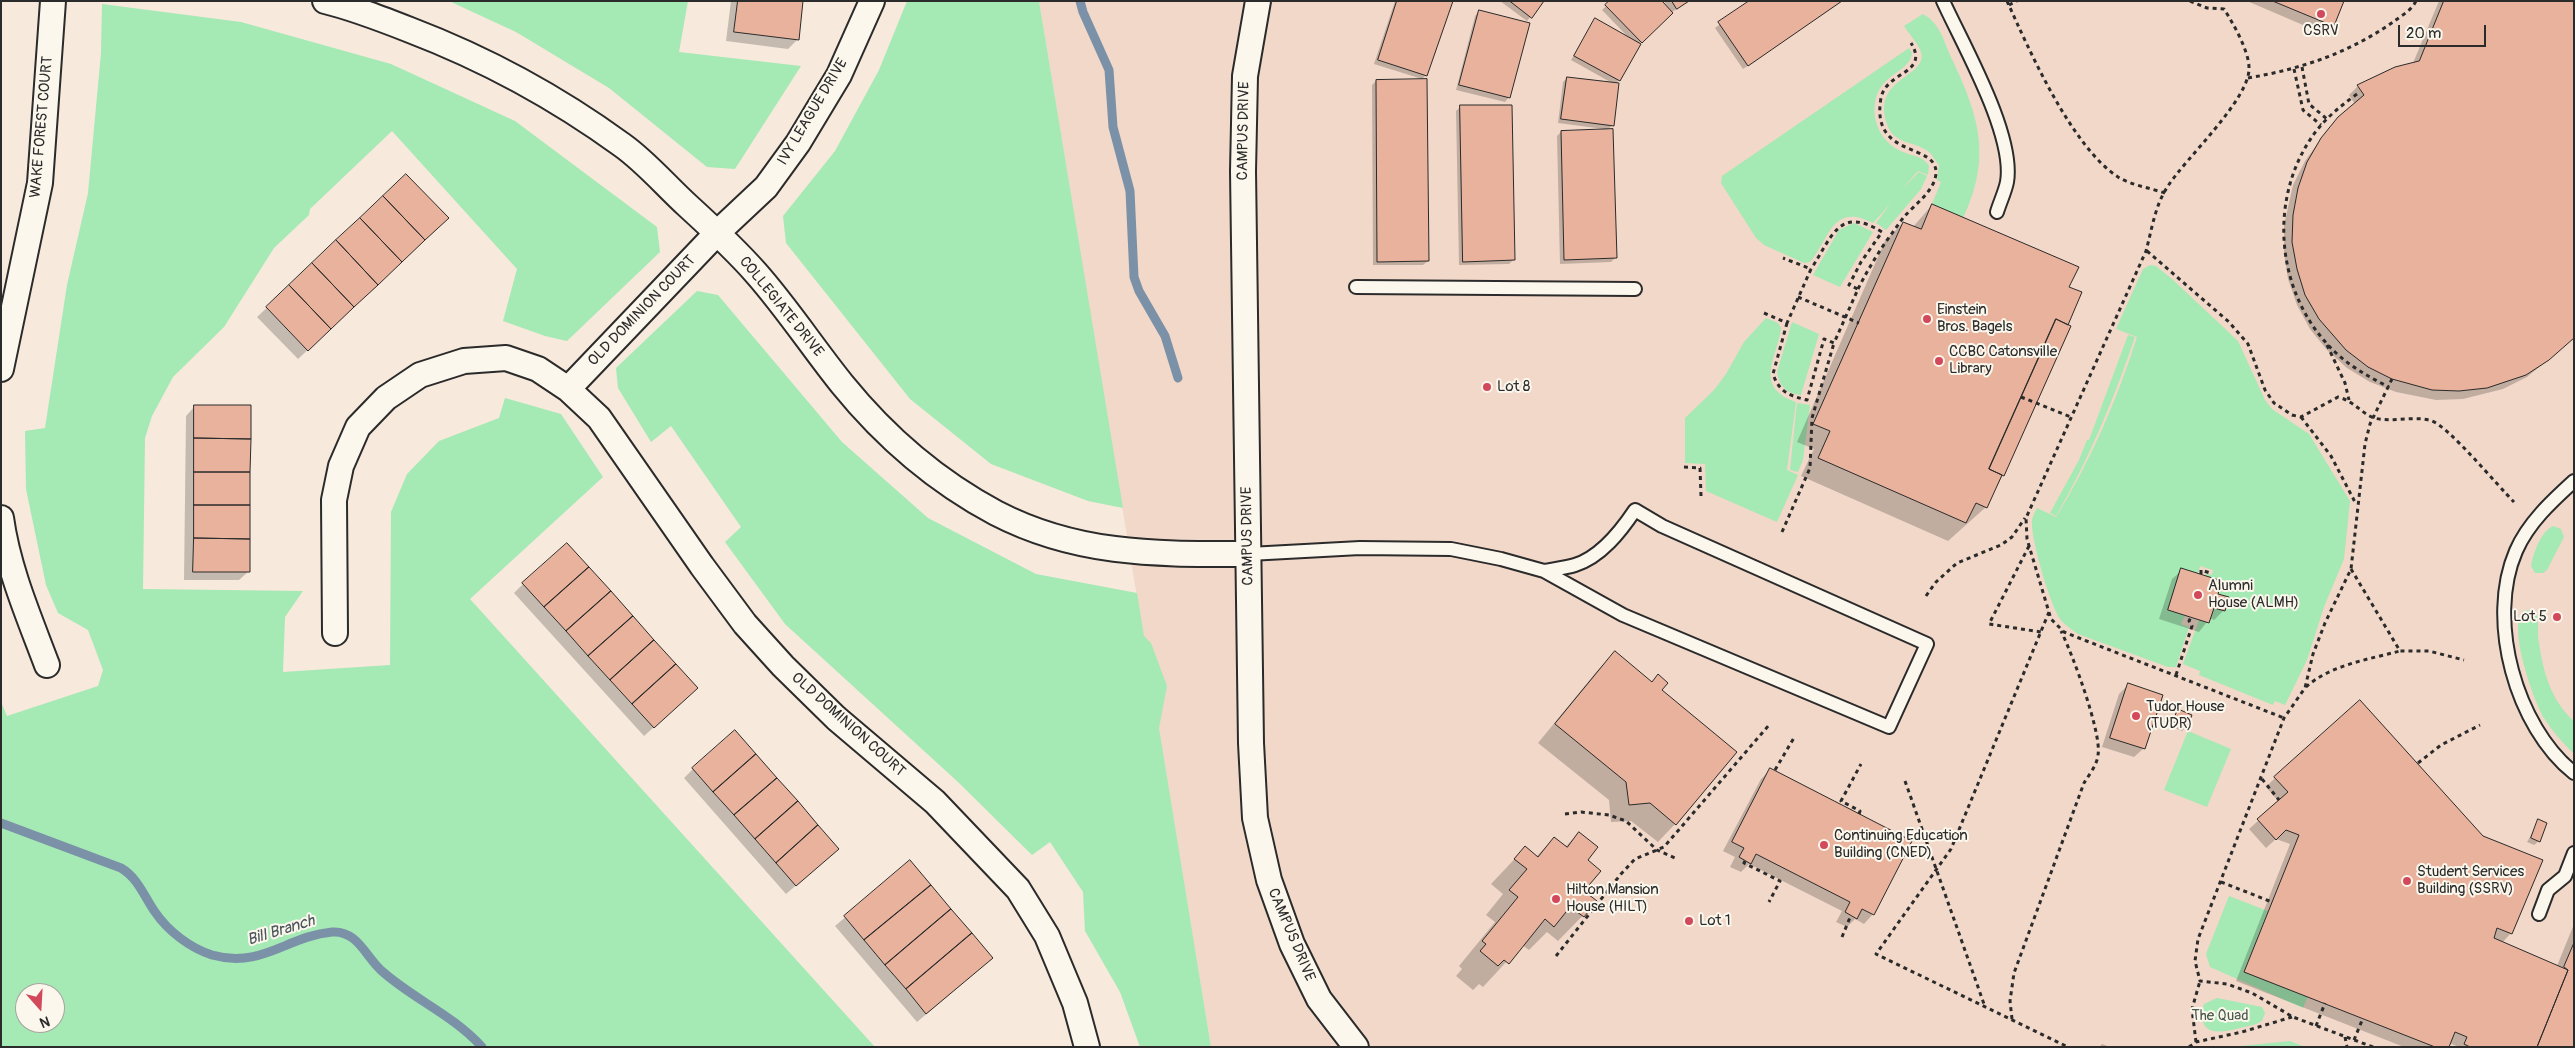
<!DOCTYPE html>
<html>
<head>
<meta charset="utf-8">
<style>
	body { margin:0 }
	#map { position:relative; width:2575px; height:1048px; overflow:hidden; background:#f7e9dc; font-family:Pangolin,sans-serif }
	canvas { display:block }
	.frame { position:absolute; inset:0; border:2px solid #2b2b2b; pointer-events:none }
	.north { position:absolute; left:15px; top:983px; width:50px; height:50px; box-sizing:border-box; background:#fbf7ec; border:1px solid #a8a59f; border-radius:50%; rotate:161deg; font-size:14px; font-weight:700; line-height:20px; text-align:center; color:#2b2b2b }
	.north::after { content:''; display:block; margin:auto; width:18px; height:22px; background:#d1495b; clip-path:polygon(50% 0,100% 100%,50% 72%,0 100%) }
	.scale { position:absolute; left:2398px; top:25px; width:88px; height:22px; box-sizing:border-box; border:2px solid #2b2b2b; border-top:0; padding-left:6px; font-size:15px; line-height:18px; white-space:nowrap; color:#2b2b2b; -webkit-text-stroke:4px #fbf7ec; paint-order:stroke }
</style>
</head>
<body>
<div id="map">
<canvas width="2575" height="1048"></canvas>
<div class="frame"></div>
<div class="north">N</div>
<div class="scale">20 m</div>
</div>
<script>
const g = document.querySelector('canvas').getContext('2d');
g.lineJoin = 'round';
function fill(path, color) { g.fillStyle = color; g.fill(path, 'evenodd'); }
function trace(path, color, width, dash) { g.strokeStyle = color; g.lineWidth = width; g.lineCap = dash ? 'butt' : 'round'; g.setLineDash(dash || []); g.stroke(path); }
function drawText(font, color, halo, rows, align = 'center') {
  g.font = font + ' Pangolin,sans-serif'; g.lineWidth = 4; g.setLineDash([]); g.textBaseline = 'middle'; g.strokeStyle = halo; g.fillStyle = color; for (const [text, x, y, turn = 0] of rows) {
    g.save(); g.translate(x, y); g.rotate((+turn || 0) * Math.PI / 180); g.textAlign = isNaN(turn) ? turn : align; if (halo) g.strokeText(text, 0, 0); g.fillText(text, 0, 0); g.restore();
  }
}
fill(new Path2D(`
	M1039,1H2574V1047H1211Z`), '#f2d8c9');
fill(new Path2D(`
	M449,1H688L679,52L801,66L735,169L707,167L609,88L516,32Z
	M907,1H1039L1123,508L1088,501L991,464L910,399L786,243L783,216L835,151L879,70Z
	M102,4L241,22L391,64L515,121L657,227L660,252L567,341L545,336L503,321L517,269L392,131L310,209L309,215L274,248L224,327L173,377L152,416L145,438L143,589L303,591L285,617L283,672L390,665L391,512L407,474L439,441L499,418L505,398L561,414L603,477L470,599L875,1047H1V702L7,716L98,686L103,670L88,630L58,613L46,585L26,489L25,431L45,428L67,285L88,193L101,53ZM25,993H55V1023H25Z
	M1923,14C1939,22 1944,41 1950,55C1978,114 1993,155 1963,218L1932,204L1941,182L1937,180L1939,165C1936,162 1933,156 1930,153C1916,140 1894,146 1887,124C1871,77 1928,78 1921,52C1918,43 1909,34 1904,26Z
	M1909,48L1912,53C1910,73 1879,73 1875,103C1872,124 1883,144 1903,152C1914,157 1922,155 1929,166L1928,175L1918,171L1901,190L1919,172L1927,176L1921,189L1886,230L1876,223L1891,203L1873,223C1832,202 1830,238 1810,262L1804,263L1764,245L1756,238L1721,183L1722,176Z
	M1854,223L1873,232L1840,287L1813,275L1839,230Z
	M2150,265L2156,266L2172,279L2238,341L2265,400L2272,409L2309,434L2350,501L2344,559L2324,607L2307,660L2285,705L2275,701L2273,705L2199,675L2200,671L2183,664L2199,620L2209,623L2214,608L2225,611L2229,597L2218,594L2222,581L2206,576V573L2212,575L2213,570L2200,566L2198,574L2181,569L2168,610L2185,616L2181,624L2189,627L2176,667H2168L2078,634C2071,629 2065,625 2060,619C2050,604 2031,540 2032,522C2032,517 2035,512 2037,508L2056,517C2091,460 2117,400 2137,337L2116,329L2143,269Z
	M697,291L718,295L842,442L928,518L1036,574L1137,593L1144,636L1151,643L1167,686L1159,728L1211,1047H1140L1120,992L1085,931L1083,892L1050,842L1032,855L958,782L785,624L725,542L741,527L671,426L651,442L618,388L616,368Z
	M1766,318L1778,323L1781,328C1778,356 1752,387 1796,402L1787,470L1798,475L1777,522L1706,491L1705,464L1685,463V418L1714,390L1726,374L1744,342Z
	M1792,322L1819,334L1801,395C1787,394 1779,386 1777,372Z
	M2128,335L2135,337C2113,401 2090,457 2056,516L2050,513L2079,460L2087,440H2089Z
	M1797,403L1810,405L1803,460L1798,472L1790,470Z
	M2553,526L2561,529L2564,537L2547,570L2543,573H2535L2531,566C2533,554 2541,531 2553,526Z
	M2530,610L2537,615C2539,624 2537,634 2539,643C2543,671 2551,701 2574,721V754C2563,743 2552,731 2544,718C2534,701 2507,627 2523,611Z
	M2188,731L2231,749L2207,807L2164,790Z
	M2229,896L2268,911L2244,971L2308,996L2303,1008L2210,967L2206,954Z
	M2217,998L2262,1007L2265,1013L2262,1021C2256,1025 2248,1026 2240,1028C2218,1034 2196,1036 2204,1004Z
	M2290,1041L2305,1047H2231Z`), '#a5e9b4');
fill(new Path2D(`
	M731,1H802L797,40L788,49L726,41Z
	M1395,1H1451L1426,75L1422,79L1374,64Z
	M1500,1H1543L1527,21Z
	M1611,1L1669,10L1664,1H1689L1672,12L1639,44L1616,84L1613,125L1607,130L1615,258L1611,262L1560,264L1557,136L1561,132L1604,129L1558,123L1563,82L1567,78L1612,83L1571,60L1595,20L1629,38L1602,10Z
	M1751,1H1842L1743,69L1715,28Z
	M2247,1H2343L2333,25L2324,34Z
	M2439,1H2574L2559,351L2527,377L2503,389L2463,399L2436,400L2396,392L2370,382L2347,368L2327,350L2310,329L2297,305L2288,279L2284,252V225L2293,185L2305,161L2329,128L2355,104L2349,95L2358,86L2413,63Z
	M1479,11L1509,97L1505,102L1456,90L1475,16Z
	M1376,81L1428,261L1423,265H1373L1372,85Z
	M1460,107L1514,259L1509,264L1459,265L1456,111Z
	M406,176L438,228L298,359L257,317Z
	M1932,205L2068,288L2003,475L1986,507L1948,541L1801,476L1814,449L1797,442L1885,241L1903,223L1913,227Z
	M195,406L249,571L239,580H184L186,416Z
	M2182,570L2216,594L2228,598L2223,611L2214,620L2210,618L2199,632L2159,619L2172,579Z
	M523,584L688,697L644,736L514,593Z
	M1615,653L1651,683L1658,676L1675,824L1658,842L1631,821L1611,822L1609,800L1538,743L1597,671Z
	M2128,685L2144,748L2134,757L2102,747L2119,694Z
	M2178,711L2190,716L2186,727L2172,720Z
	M2171,722L2185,728L2182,731L2170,726Z
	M693,769L828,858L786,894L684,778Z
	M1770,770L1873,914L1864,924L1855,919L1847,927L1836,922L1842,911L1749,864L1741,872L1730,867L1735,857L1723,851L1761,779Z
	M2275,778L2511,933L2502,943L2557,966L2574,924V1047H2459L2449,1043L2448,1047H2404L2236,981L2290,844L2276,839L2266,848L2249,829L2279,802L2266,787Z
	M2539,821V841L2534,845L2527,842Z
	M1579,833L1586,860L1582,891L1596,902L1558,941L1547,932L1529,950L1522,945L1483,987L1479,984L1473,990L1456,976L1462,969L1459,966L1495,922L1486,915L1503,894L1491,884L1525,848L1536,857L1554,838L1565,847Z
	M910,862L982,967L917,1022L835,926Z
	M2102,1044L2110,1047H2099Z`), '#0003');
trace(new Path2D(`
	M1080,1L1083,12L1109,70L1113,127L1130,191L1134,277L1139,291L1165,336L1178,378
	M1,823L121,868C138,878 144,896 155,912C168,931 190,948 212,955C262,969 287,936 332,932C358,930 366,958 383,972C415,1000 453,1015 482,1047`), '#7b91a7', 9);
const building = new Path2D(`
	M738,1H803L799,40L734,32Z
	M1397,1H1453L1427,76L1378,60Z
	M1510,1H1544L1532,18Z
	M1609,1H1662L1673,13L1642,43L1605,5Z
	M1672,1H1689L1677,9Z
	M1749,1H1842L1748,66L1718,22Z
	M2273,1H2344L2334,26Z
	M2444,1H2574V338L2549,360L2526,375L2487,388L2459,391L2432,390L2392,379L2368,367L2346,350L2319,319L2305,295L2297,269L2292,242L2293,215L2298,188L2307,162L2321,138L2338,117L2364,95L2357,85L2395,67L2419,61Z
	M1479,10L1530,23L1510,98L1459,85Z
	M1595,18L1641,44L1620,81L1574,56Z
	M1567,77L1619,83L1614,126L1561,119Z
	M1427,79L1429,261L1377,262L1376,80Z
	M1460,105H1512L1515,260L1463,262Z
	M1613,129L1617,258L1564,260L1561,131Z
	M406,174L449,218L425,240L383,196Z
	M383,196L425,240L402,262L360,218Z
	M1932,204L2079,267L2069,287L2082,292L2068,325L2056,319L1989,469L2002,475L1987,508L1976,503L1966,523L1818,458L1830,431L1813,424L1903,222L1921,229Z
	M360,218L402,262L378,285L336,240Z
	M336,240L378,285L354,307L312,263Z
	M312,263L354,307L331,329L289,285Z
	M289,285L331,329L308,351L266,307Z
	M2056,319L2071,326L2004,476L1989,469Z
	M194,405H251V439L194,438Z
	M194,438L251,439L250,472H194Z
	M194,472H250V505H194Z
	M194,505H250V539L194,538Z
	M194,538L250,539V572H193Z
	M567,543L589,567L544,607L522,583Z
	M589,567L611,591L566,631L544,607Z
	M2181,568L2222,581L2218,594L2229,597L2225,611L2214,608L2209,623L2168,610Z
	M611,591L633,616L588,656L566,631Z
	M633,616L654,640L610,680L588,656Z
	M654,640L676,664L632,704L610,680Z
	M1615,651L1652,682L1658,674L1668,683L1662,690L1737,752L1676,825L1650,803L1629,805L1626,782L1555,724Z
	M676,664L698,688L654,728L632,704Z
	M2128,683L2163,695L2145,749L2110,738Z
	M2360,700L2483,836L2543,860L2512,934L2497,928L2494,938L2568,970L2537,1047H2470L2464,1044L2467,1037L2455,1032L2449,1047H2435L2244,972L2299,835L2286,830L2276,840L2257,819L2288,792L2274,777Z
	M2178,709L2192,715L2187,727L2173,722Z
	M735,730L756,754L713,792L692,768Z
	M756,754L777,778L734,815L713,792Z
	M1770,768L1912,841L1874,915L1862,909L1857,919L1845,912L1850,902L1756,854L1751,864L1739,857L1744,848L1732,842Z
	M777,778L798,801L755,839L734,815Z
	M798,801L818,825L776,863L755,839Z
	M2538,819L2547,823L2540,842L2531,838Z
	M818,825L839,849L796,886L776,863Z
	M1579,832L1598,847L1588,860L1601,871L1584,891L1597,901L1584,917L1570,907L1554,927L1545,919L1509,964L1504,960L1498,966L1480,951L1486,944L1482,941L1518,897L1509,890L1527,869L1514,859L1525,846L1538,857L1554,837L1567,847Z
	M910,860L931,885L864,940L844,916Z
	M931,885L951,909L885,965L864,940Z
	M951,909L972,933L906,989L885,965Z
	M972,933L993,958L926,1014L906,989Z
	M2574,943V1047H2537L2568,970L2564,967Z`);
fill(building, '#e8b29d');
trace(building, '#2b2b2b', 1);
const service = new Path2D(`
	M1943,1C1963,45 2015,135 2007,182C2005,192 2000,202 1997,212
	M1356,287L1635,289
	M2574,481C2552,501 2528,523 2516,551C2486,620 2516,727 2574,773
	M1249,554L1360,548L1451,549L1501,559L1544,571L1623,615L1889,727L1927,644L1662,526L1635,510C1621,531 1601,557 1575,565C1565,568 1555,569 1544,571
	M2539,914L2548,890L2565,876L2574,853`);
const minor = new Path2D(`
	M325,1C354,8 382,19 410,30C486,59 556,97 622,145C646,162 666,186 688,206C711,227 735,249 756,273C787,308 813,348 842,384C885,437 936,481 996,513C1079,556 1159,554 1249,554
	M1258,1L1245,76L1243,171L1251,743L1255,818L1269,880L1292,944L1319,999L1356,1047
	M1,369L40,183L53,1
	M568,389L717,233L766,187L798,143L839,75L872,1
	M1,518C8,569 29,617 47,665
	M335,633L334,500L341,466L358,427L386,398L420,375L464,361L506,358L538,369L568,389L599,418L702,566L745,624L783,666L836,718L935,802L1018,889L1047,936L1075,1003L1087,1047`);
trace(service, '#2b2b2b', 16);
trace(minor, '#2b2b2b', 28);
trace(new Path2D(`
	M2007,1C2030,52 2072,147 2118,177C2131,185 2150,188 2165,193
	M2190,1L2207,8L2224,9C2233,23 2249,51 2249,68C2250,99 2185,159 2168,186C2155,205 2152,229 2146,251L2026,518L2027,539L2051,619L2064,632L2079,638L2284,718
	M2009,5L2017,1
	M2302,67L2309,104L2327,119
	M2294,69L2303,110L2321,125
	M2248,78C2301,69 2349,53 2393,22C2401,16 2412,10 2416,1
	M2357,94C2342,105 2328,116 2317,130C2266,196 2275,295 2335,352C2351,367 2369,377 2389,387
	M2147,251L2229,322L2248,344L2265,390L2274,403L2292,415L2301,417L2338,397C2354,401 2361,413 2374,418C2393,423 2414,415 2432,421C2449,427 2498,486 2514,502
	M1858,289C1866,273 1875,258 1885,243C1891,235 1897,226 1903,218C1914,205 1935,191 1936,173C1937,142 1870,159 1881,98C1886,71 1930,74 1911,43
	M1798,297L1859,323
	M1764,313L1787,323L1811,269L1783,258
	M1787,323L1773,374C1779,392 1790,396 1807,400L1824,339L1834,343L1858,289L1849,285L1861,262L1882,232C1839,205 1832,237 1811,269
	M2327,345L2345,383L2349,400
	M2021,397L2071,417
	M2301,417L2331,456L2356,504
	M1684,467L1700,468L1701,496
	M1782,532L1810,468L1812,418L1834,343
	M2029,546L1989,624L2041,632
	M2351,569L2400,651H2429L2464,660
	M2201,574V570L2210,573
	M1926,596L1936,582L1957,563L2001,545L2012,537L2025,518
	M2049,612L1951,849L1876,954L2068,1047
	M2176,675L2192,626L2189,621L2191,617
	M2306,687C2330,665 2370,659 2400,651
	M2418,763L2441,745L2480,725
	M1775,770L1795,736
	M2262,779L2279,800
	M1905,781L1984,1004
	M1565,814L1581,812L1609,815L1626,821L1657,850L1675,858
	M1859,814L1860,811L1841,801L1861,764
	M1745,861L1744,863L1780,881L1769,902
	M2221,882L2272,902
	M1842,937L1851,915
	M1556,956L1621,874L1635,859L1664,847L1769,725
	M2012,1019L2010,1001L2014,973L2084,783C2089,775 2097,765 2098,755C2102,733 2072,653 2061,631
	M2316,1026L2325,1003
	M2345,1037L2347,1047
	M2354,1040L2363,1018
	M2196,1042L2192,1009L2200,981
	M2189,1047L2196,1042L2242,1032L2292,1017
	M2373,1047L2293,1017L2252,993L2227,984L2200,981L2195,961L2198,939L2284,718L2305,688L2313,654L2325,623L2351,569L2365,444L2370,424L2392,379`), '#2b2b2b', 3, [4, 4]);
trace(service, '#fbf7ec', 12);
trace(minor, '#fbf7ec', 24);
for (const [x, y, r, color] of [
	[2321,14,5,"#d1495b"],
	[1927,319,5,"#d1495b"],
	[1939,361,5,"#d1495b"],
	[1487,387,5,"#d1495b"],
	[2198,595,5,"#d1495b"],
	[2557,617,5,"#d1495b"],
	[2136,716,5,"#d1495b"],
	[1824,845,5,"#d1495b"],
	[2407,881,5,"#d1495b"],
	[1556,899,5,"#d1495b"],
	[1689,921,5,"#d1495b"]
]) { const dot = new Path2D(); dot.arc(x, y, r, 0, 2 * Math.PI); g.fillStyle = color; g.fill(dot); trace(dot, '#fbf7ec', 2); }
drawText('15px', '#2b2b2b', '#fbf7ec', [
	["CSRV",2321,31,"center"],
	["Einstein",1937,310],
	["Bros. Bagels",1937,327],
	["CCBC Catonsville",1949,352],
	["Library",1949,369],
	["Lot 8",1497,387],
	["Alumni",2208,586],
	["House (ALMH)",2208,603],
	["Lot 5",2547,617,"right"],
	["Tudor House",2146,707],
	["(TUDR)",2146,724],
	["Continuing Education",1834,836],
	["Building (CNED)",1834,853],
	["Student Services",2417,872],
	["Building (SSRV)",2417,889],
	["Hilton Mansion",1566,890],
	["House (HILT)",1566,907],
	["Lot 1",1699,921]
], 'left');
drawText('15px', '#2b2b2b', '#fbf7ec', [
	["IVY LEAGUE DRIVE",813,112,-59],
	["WAKE FOREST COURT",42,127,-85],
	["CAMPUS DRIVE",1244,131,-89],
	["COLLEGIATE DRIVE",781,307,51],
	["OLD DOMINION COURT",642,311,-46],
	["CAMPUS DRIVE",1248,536,-91],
	["OLD DOMINION COURT",848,725,42],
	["CAMPUS DRIVE",1291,935,67]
]);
drawText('15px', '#4a5a4d', '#fbf7ec', [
	["The Quad",2220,1016]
]);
drawText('italic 16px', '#4c565e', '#fbf7ec', [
	["Bill Branch",281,931,-17]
]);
</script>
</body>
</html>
